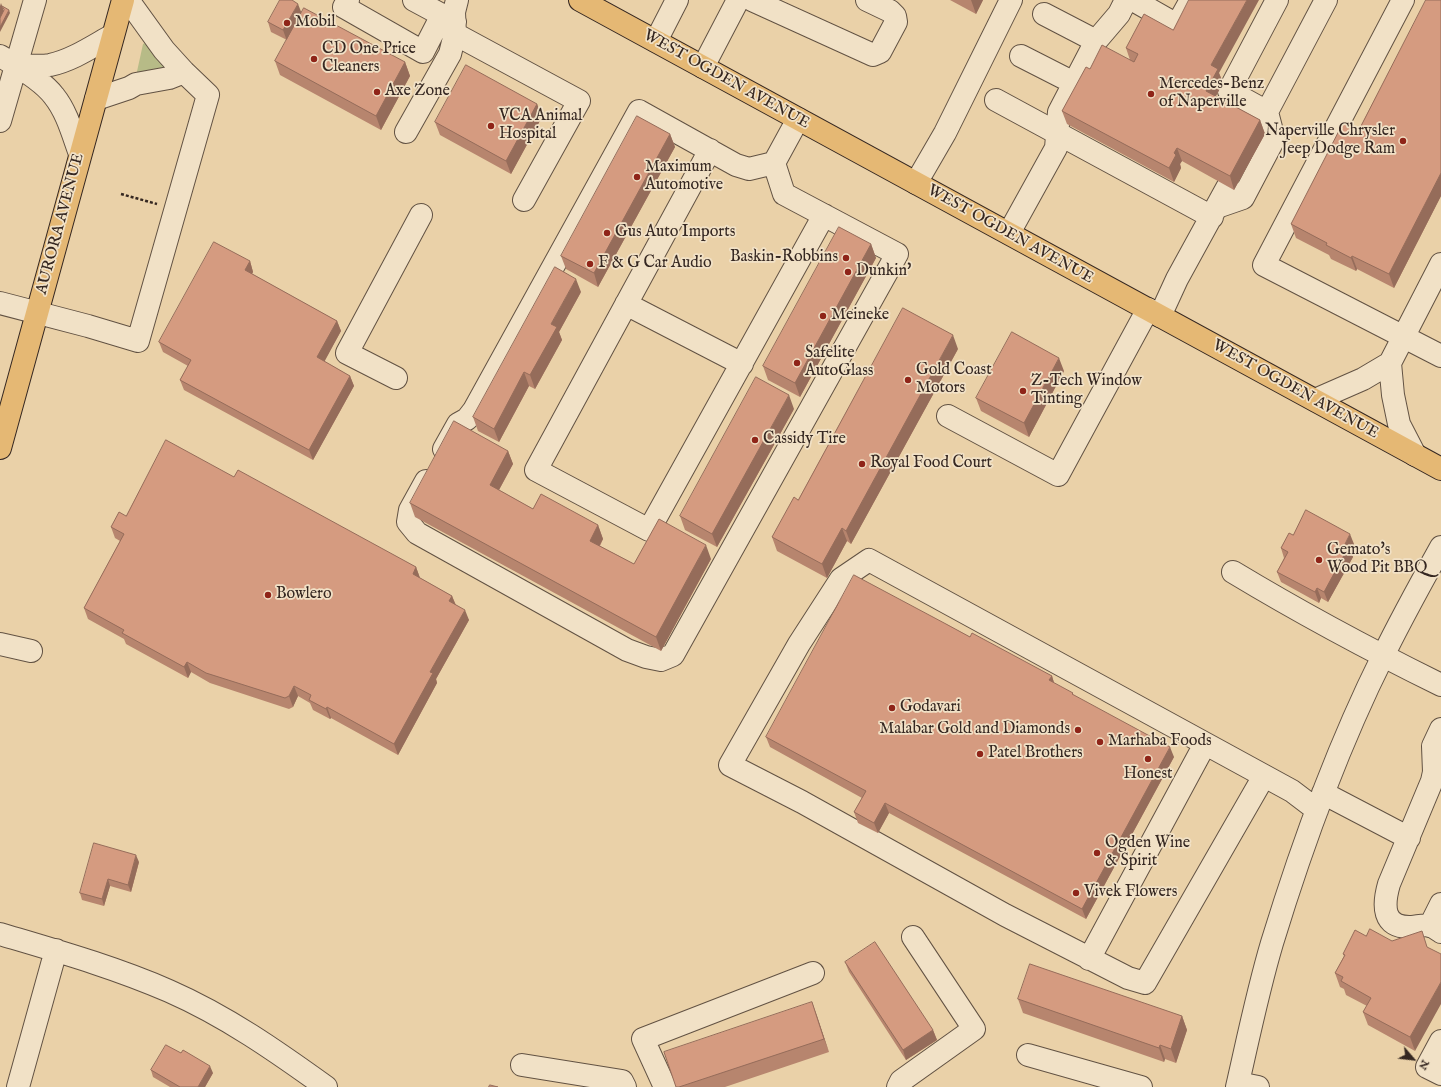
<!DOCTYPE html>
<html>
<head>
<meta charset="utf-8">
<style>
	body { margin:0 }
	#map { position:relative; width:1441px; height:1087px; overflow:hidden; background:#ead1a8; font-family:"IM FELL English",serif }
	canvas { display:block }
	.north { position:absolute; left:1393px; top:1039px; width:40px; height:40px; -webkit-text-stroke:3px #f1e1c6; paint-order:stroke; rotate:118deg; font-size:11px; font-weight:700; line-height:16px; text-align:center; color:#352721 }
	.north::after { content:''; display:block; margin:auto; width:14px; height:18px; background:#352721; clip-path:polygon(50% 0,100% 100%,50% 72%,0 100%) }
</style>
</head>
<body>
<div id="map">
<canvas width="1441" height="1087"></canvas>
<div class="north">N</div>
</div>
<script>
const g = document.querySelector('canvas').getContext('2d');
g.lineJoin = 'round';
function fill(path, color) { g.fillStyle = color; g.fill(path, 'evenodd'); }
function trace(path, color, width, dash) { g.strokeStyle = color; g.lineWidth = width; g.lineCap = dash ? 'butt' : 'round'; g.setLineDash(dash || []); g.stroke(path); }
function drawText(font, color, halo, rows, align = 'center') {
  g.font = font + ' "IM FELL English",serif'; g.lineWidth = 3.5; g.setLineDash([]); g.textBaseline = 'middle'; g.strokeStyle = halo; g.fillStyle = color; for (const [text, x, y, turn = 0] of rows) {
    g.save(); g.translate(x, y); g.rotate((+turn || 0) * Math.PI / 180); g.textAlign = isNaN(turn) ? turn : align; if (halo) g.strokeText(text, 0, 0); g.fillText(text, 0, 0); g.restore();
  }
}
fill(new Path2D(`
	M145,43L168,68L136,76L143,44Z`), '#b7bb87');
const minor = new Path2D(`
	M348,0L344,7L423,52L442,15
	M414,0L455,22
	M752,0L873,55L880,52L896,22L895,16L890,11L867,0
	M1133,0L1177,25L1191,0
	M1403,0L1264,265L1441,356
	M1044,14L1096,41
	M455,34L579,101L524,200
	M656,41L677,0
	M0,56C16,65 43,81 54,96C67,112 73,135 80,154
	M1021,56L1074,83
	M16,65C27,65 39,67 50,65C73,60 93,46 113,35
	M703,67L738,0
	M96,99L129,88L136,84L169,78L184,72
	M996,100L1212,217
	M0,121L35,0
	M1260,125L1326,0
	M406,132L450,54L455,34L454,12L457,0
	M710,150L536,470L649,530L824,215
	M916,183L945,133L1011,0
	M1217,207L1243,198L1274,139L1267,112L1229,91L1277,0
	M1009,233L1056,148L1059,112L1096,41L1119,14L1126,0
	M0,303L88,326L138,341L208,95L184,72L164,50L128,0
	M626,304L742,364
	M1160,316L1177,279L1228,186
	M396,378L347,353L421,215
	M1315,400L1363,379L1390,363
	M948,416L1058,475L1148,309
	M444,449L458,424L467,419L474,410L639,111L736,165L749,169L774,163
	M1415,455L1399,424L1393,395L1390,363L1441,264
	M426,481L410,510L408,522L417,533L627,650L646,657L661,660L673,655L897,254L784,194L774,163L798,119
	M1233,572C1301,613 1370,650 1441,685
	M0,644L31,651
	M1441,729L1433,746L1434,772L1432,781L1389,884C1383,905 1382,928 1411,927C1417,927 1424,924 1430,926C1433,926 1438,930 1441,932
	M1264,776L1145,983L1128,978L1005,915L802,802L730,765L799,644L841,579L869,560L1292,791L1317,810
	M1323,793L1409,838
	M1430,926L1441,904
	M0,934C57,951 114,967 169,991C226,1016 276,1051 326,1087
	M1089,959L1205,744
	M1441,1041L1427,1067L1441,1074
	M1028,1055L1141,1087
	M522,1065L622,1081L625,1087
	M1238,1083L1258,1087
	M18,1087L56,950
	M665,1087L643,1039L813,973
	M898,1087L901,1081L974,1029L913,937
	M1237,1087C1248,1039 1258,990 1272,943C1302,845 1337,748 1383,656C1401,619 1421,583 1441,547`);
const major = new Path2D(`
	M580,0L1441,469
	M0,448L123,0`);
trace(minor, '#625243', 24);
trace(major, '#352721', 24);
trace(new Path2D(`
	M121,194L157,204`), '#352721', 2.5, [3, 2]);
trace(minor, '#f1e1c6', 22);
trace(major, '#e5b874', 22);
fill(new Path2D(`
	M950,0H983L976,14Z
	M1441,0V196L1394,288L1357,269L1356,271L1331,259L1329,255L1296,238L1291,224L1358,131Z
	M302,13L405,62L410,76L381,130L280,75L275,61L287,40L271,32L268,22Z
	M1173,30L1219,73L1223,83L1216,96L1260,120L1265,134L1234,190L1182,161L1180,164L1181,168L1174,182L1067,124L1062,111L1090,69L1130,60L1126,48Z
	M537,104L542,117L511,174L440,135L435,122Z
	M670,134L675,147L598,287L566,269L561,256Z
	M871,244L876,258L800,397L768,380L763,366Z
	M250,261L253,272L252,274L337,321L341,331L324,361L350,376L354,386L313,460L184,390L180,380L188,366L163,352L159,342Z
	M581,292L559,332L562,340L535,389L529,386L499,442L478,431L473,417Z
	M958,349L851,544L847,541L827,578L777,551L772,537L798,500Z
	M1064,371L1029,437L981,411L976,398Z
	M794,409L717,547L685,530L680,516Z
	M508,451L513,464L499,490L533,509L598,525L603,539L600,546L634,564L711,559L661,651L415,517L410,503Z
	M234,477L416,567L420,578L452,596L456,605L469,620L436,679L437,683L398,755L331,718L330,719L313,710L310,703L298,696L293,707L289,709L210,683L191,672L188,678L126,644L124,639L88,619L84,608L120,541L115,538L111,527L126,516Z
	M1293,535L1354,544L1350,550L1353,557L1328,602L1321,598L1319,603L1281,582L1277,572L1284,558L1281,548Z
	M946,624L970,637L1052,676L1054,683L1174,757L1086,919L889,813L878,833L858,823L854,812L862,798L770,747L766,737Z
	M139,862L131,892L110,886L104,906L82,900L80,893Z
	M1366,936L1392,941L1415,1051L1368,1025L1363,1012L1367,1006L1346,995L1344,989L1340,987L1335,973L1344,956L1343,954Z
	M845,962L933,1030L937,1040L906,1060L849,972Z
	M1018,999L1182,1016L1187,1030L1176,1063L1165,1059L1164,1062L1023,1013Z
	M812,1002L829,1052L725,1087H676Z
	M151,1070L213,1073L205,1087H170L153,1077Z`), '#b7856e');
fill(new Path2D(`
	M971,0H983L976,14Z
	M1247,0H1259L1219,73L1223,83L1211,105L1206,91L1211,65Z
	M1,3L5,14L0,24V6Z
	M298,4L302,14L287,41L283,30Z
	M9,10L10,13L0,32V27Z
	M405,62L410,76L381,130L376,116Z
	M537,104L542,117L511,174L506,161Z
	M1260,120L1265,134L1234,190L1230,176Z
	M670,134L675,147L598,287L594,273Z
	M1177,148L1182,161L1180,164L1181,168L1174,182L1169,168L1174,153Z
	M1441,173V196L1394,288L1389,274Z
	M871,244L876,258L800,397L795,383Z
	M1352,256L1357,269L1356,271L1351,258Z
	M250,261L253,272L248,280L245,270Z
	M576,279L581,292L559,332L562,340L535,389L530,375L551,324Z
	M337,321L341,331L321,368L317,357Z
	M953,335L958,349L851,544L846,531Z
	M1059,358L1064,371L1029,437L1024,423Z
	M524,372L529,386L499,442L494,429Z
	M350,376L354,386L313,460L309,450Z
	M789,395L794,409L717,547L712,534Z
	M508,451L513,464L494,499L490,485Z
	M598,525L603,539L595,554L590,541Z
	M842,528L847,541L827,578L822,564Z
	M1350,534L1354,544L1350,550L1353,557L1328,602L1324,592L1345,544Z
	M706,545L711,559L661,651L656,637Z
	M416,567L420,578L416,585L413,574Z
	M1317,588L1321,598L1319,603L1315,592Z
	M452,596L456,606L449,601Z
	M465,610L469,620L436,679L437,683L398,755L394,744L430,672Z
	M187,662L191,672L188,678L184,667Z
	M1052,676L1055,686L1049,680Z
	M294,686L298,696L293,707L289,696Z
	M327,707L331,718L330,719L326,709Z
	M1170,747L1174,757L1086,919L1082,909Z
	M885,803L889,813L878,833L874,823Z
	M136,855L139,862L131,892L128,885Z
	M108,879L110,886L104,906L102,899Z
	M1441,982V1004L1415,1051L1410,1037Z
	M812,1002L817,1016L829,1052L824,1039Z
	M1182,1016L1187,1030L1176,1063L1171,1049Z
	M933,1030L937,1040L906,1060L903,1050Z
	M1160,1045L1165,1059L1164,1062L1159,1048Z
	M210,1066L213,1073L205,1087H198Z`), '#956c5a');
const building = new Path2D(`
	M280,0H292L298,4L283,30L268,22Z
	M1189,0H1247L1211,65L1218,69L1206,91L1260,120L1230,176L1177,148L1174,153L1176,155L1169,168L1062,111L1086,67L1090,69L1102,45L1134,62L1138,54L1126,48L1144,14L1173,30Z
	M1426,0H1441V173L1389,274L1352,256L1351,258L1326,245L1327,243L1291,224L1343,123L1358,131Z
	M2,6L9,10L0,27V18L4,10Z
	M304,8L405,62L376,116L275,61Z
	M466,65L537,104L506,161L435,122Z
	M637,116L670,134L594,273L561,256Z
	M839,227L871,244L795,383L763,366Z
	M214,242L250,261L245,270L337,321L317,357L350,376L309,450L180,380L191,360L159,342Z
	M555,267L576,279L551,324L557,327L530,375L524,372L494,429L473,417Z
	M903,308L953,335L846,531L842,528L822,564L772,537L794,497L798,500Z
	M1012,332L1059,358L1024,423L976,398Z
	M756,377L789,395L712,534L680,516Z
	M454,421L508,451L490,485L533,509L541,494L598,525L590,541L634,564L659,519L706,545L656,637L410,503Z
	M166,440L234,477L238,470L416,567L413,574L452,596L449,601L465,610L430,672L433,673L394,744L327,707L326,709L309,700L311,695L294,686L289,696L285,698L206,673L187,662L184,667L122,633L124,630L84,608L124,534L111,527L119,512L126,516Z
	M1306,510L1350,534L1345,544L1349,546L1324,592L1317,588L1315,592L1277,572L1288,552L1281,548L1289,533L1293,535Z
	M854,575L946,624L970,637L972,633L1052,676L1049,680L1073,693L1072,694L1170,747L1082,909L885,803L874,823L854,812L866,791L766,737Z
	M94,843L136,855L128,885L108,879L102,899L80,893Z
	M1370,929L1392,941L1422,931L1427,947L1441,954V982L1410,1037L1363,1012L1371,998L1341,981L1343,977L1335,973L1345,955L1343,954L1355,930L1366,936Z
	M875,942L933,1030L903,1050L845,962Z
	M1030,964L1182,1016L1171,1049L1160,1045L1159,1048L1018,999Z
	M812,1002L824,1039L679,1087H676L664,1052Z
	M166,1045L181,1053L183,1050L210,1066L198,1087H180L151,1070Z
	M490,1085L498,1087H489Z`);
fill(building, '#d59b80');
trace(building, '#956c5a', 1);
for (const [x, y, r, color] of [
	[287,23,4,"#8f2418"],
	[314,59,4,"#8f2418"],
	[377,92,4,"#8f2418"],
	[1151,94,4,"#8f2418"],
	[491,126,4,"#8f2418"],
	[1403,141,4,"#8f2418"],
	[637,177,4,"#8f2418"],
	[607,233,4,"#8f2418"],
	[846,258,4,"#8f2418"],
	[590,264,4,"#8f2418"],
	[848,272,4,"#8f2418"],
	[823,316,4,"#8f2418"],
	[797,363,4,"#8f2418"],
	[908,380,4,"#8f2418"],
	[1023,391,4,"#8f2418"],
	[755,440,4,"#8f2418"],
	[862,464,4,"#8f2418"],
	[1319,560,4,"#8f2418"],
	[268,595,4,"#8f2418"],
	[892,708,4,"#8f2418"],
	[1078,730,4,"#8f2418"],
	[1100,742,4,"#8f2418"],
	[980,754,4,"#8f2418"],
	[1148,759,4,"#8f2418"],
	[1097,853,4,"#8f2418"],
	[1076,893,4,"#8f2418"]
]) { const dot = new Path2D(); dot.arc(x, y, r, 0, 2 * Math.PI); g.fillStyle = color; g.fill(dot); trace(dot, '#f1e1c6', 1.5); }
drawText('16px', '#352721', '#f1e1c6', [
	["Mobil",295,23],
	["CD One Price",322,50],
	["Cleaners",322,68],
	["Mercedes-Benz",1159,85],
	["of Naperville",1159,103],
	["Axe Zone",385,92],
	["VCA Animal",499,117],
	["Hospital",499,135],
	["Naperville Chrysler",1395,132,"right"],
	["Jeep Dodge Ram",1395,150,"right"],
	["Maximum",645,168],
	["Automotive",645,186],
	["Gus Auto Imports",615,233],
	["Baskin-Robbins",838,258,"right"],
	["F & G Car Audio",598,264],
	["Dunkin'",856,272],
	["Meineke",831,316],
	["Safelite",805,354],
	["AutoGlass",805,372],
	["Gold Coast",916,371],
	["Motors",916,389],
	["Z-Tech Window",1031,382],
	["Tinting",1031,400],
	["Cassidy Tire",763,440],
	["Royal Food Court",870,464],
	["Gemato's",1327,551],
	["Wood Pit BBQ",1327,569],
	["Bowlero",276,595],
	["Godavari",900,708],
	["Malabar Gold and Diamonds",1070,730,"right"],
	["Marhaba Foods",1108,742],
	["Patel Brothers",988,754],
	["Honest",1148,775,"center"],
	["Ogden Wine",1105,844],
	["& Spirit",1105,862],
	["Vivek Flowers",1084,893]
], 'left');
drawText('16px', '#352721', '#f1e1c6', [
	["WEST OGDEN AVENUE",726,80,29],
	["AURORA AVENUE",61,224,-75],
	["WEST OGDEN AVENUE",1010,235,29],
	["WEST OGDEN AVENUE",1295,390,29]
]);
</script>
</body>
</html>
